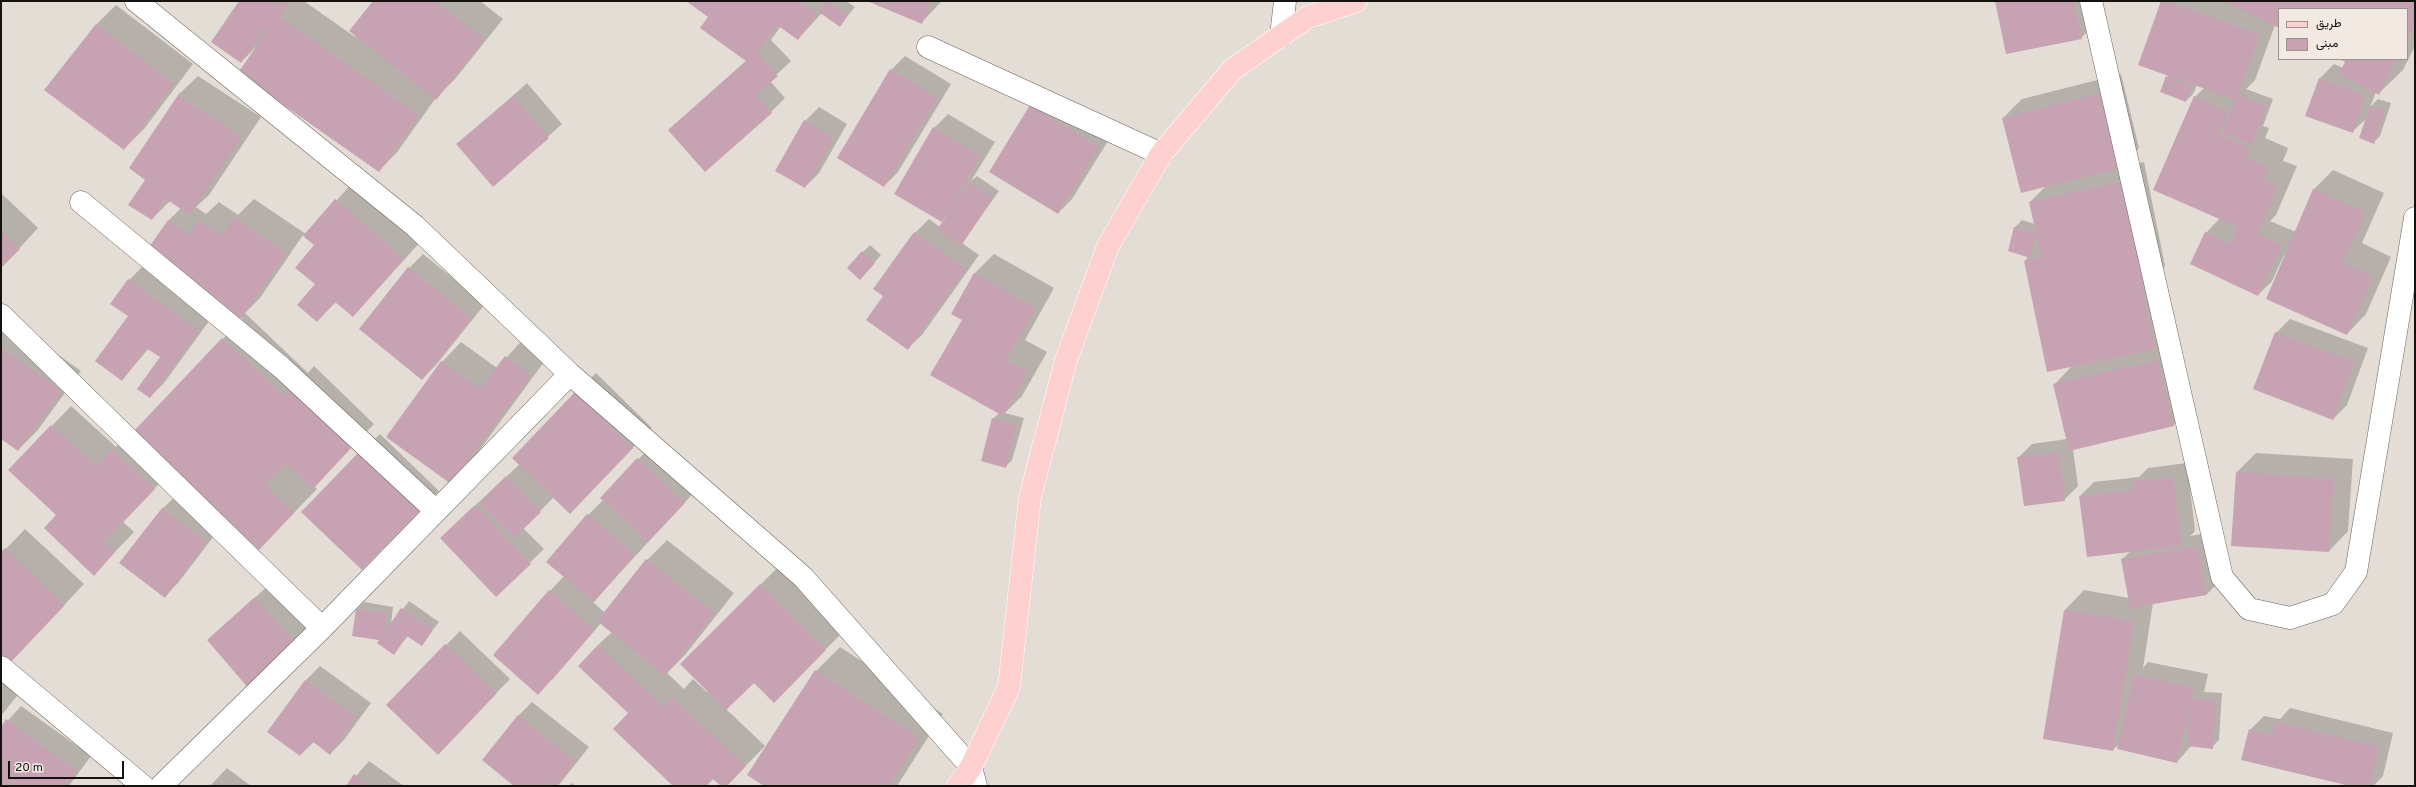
<!DOCTYPE html>
<html>
<head>
<meta charset="utf-8">
<style>
	body { margin:0 }
	#map { position:relative; width:2416px; height:787px; overflow:hidden; background:#e4ddd5; font-family:Overpass,Vazirmatn,sans-serif }
	canvas { display:block }
	.frame { position:absolute; inset:0; border:2px solid #14120f; pointer-events:none }
	.legend { position:absolute; left:2278px; top:8px; width:130px; height:52px; box-sizing:border-box; background:#f2eae2; border:1px solid #99948e; margin:0; padding:5px 7px; list-style:none; font-size:12px; color:#14120f }
	.legend li { display:flex; align-items:center; gap:8px; height:20px }
	.legend b { width:20px; border:1px solid #99948e }
	.scale { position:absolute; left:8px; top:761px; width:116px; height:18px; box-sizing:border-box; border:2px solid #14120f; border-top:0; padding-left:5px; font-size:12px; line-height:14px; white-space:nowrap; color:#14120f; -webkit-text-stroke:3px #f2eae2; paint-order:stroke }
</style>
</head>
<body>
<div id="map">
<canvas width="2416" height="787"></canvas>
<div class="frame"></div>
<ul class="legend">
<li><b style="height:5px;background:#fed0d0"></b>طريق</li>
<li><b style="height:11px;background:#c7a2b3"></b>مبنى</li>
</ul>
<div class="scale">20 m</div>
</div>
<script>
const g = document.querySelector('canvas').getContext('2d');
g.lineJoin = 'round';
function fill(path, color) { g.fillStyle = color; g.fill(path, 'evenodd'); }
function trace(path, color, width, dash) { g.strokeStyle = color; g.lineWidth = width; g.lineCap = dash ? 'butt' : 'round'; g.setLineDash(dash || []); g.stroke(path); }
fill(new Path2D(`
	M240,1H304L355,37L374,1H480L503,19L455,79L435,99L398,151L379,171L256,47L241,62Z
	M687,1H846L855,7L840,25L822,13L798,39L781,26L771,40L791,61L770,81L785,98L771,112L669,130L747,60L709,17Z
	M870,1H942L921,23Z
	M1996,1H2097L2101,18L2081,38Z
	M2162,1H2415V46L2403,70L2379,93L2376,92L2370,107L2378,99L2391,103L2380,136L2373,143L2368,117L2352,132L2307,116L2320,78L2334,64L2343,68L2347,61L2342,59H2407V9H2279V27L2275,25L2255,80L2246,89L2273,99L2263,126L2269,128L2265,138L2288,148L2283,161L2297,166L2276,215L2270,221L2296,232L2314,189L2333,170L2384,193L2362,243L2391,257L2366,314L2347,334L2286,255H2284L2272,281L2258,295L2206,233L2220,218L2195,97L2204,88L2197,85L2193,94L2186,101L2167,77L2169,75Z
	M116,5L193,64L144,129L124,149L96,25Z
	M905,56L951,84L898,172L884,186L891,70Z
	M2121,74L2139,148L2120,167L2144,162L2165,266L2162,269L2175,329L2158,345L2177,341L2193,406L2173,425L2073,449L2078,486L2064,500L2018,458L2032,444L2067,439L2054,385L2073,365L2025,261L2029,256L2009,251L2015,227L2022,220L2035,224L2030,202L2046,186L2003,118L2022,99Z
	M198,76L261,117L209,195L196,207L206,214L219,202L238,215L254,199L306,234L355,180L423,239L353,316L336,302L317,321L315,245L303,235L260,298L245,313L308,373L314,366L374,424L314,486L317,489L282,525L259,549L173,469L123,522L134,532L94,574L58,515L10,470L71,406L116,447L133,431L134,432L243,318L146,253L168,221L181,208L170,201L152,219L147,179L178,95Z
	M527,83L562,124L493,185L458,145Z
	M1031,106L1113,133L1072,199L1058,213Z
	M819,107L847,124L819,173L805,187V121Z
	M948,114L995,142L971,181L977,176L999,191L962,243L979,255L922,335L908,348L884,296L915,233L929,219L940,227L947,216L941,221L934,128Z
	M1,193L38,228L1,268Z
	M870,245L881,255L867,271L863,252Z
	M423,254L485,304L436,365L422,379L409,268Z
	M994,254L1054,288L1025,340L1047,352L1022,396L1005,413L1024,418L1012,460L1005,467L993,419L999,413L963,320L952,313L975,273Z
	M143,266L212,317L164,383L150,397L161,357L149,348L122,380L129,316V280Z
	M1,314L81,371L37,431L18,450L1,438Z
	M2290,319L2368,348L2347,405L2333,419L2276,333Z
	M525,337L549,355L470,463L451,483L442,362L461,342L497,368Z
	M596,373L652,428L589,493L554,497L523,528L544,549L496,595L455,524L520,464L576,393Z
	M380,434L439,491L382,549L360,453Z
	M652,445L698,488L593,602L605,613L647,560L667,540L734,593L685,655L667,673L684,689L693,679L707,692L709,691L682,664L780,565L845,630L774,701L754,682L726,709L765,746L726,786H722L714,778L706,786H675L630,713L598,645L612,632L601,623L552,680L550,591L564,576L588,515L603,500L601,498Z
	M2256,453L2353,459L2348,531L2329,551L2236,473Z
	M2187,463L2195,531L2190,536L2212,532L2220,581L2206,595L2153,603L2143,668L2148,662L2208,674L2204,692L2222,693L2219,740L2212,747L2191,746L2177,762L2119,744L2113,750L2044,738L2065,610L2084,590L2129,598L2122,559L2131,551L2080,496L2094,482L2139,477L2148,468Z
	M177,495L220,528L178,583L164,597L121,563L163,508Z
	M25,529L84,584L28,643L1,655V554Z
	M270,584L312,632L298,646L208,640Z
	M409,601L439,622L421,645L408,636L393,654L381,640L353,635L357,609L364,602L393,607L391,625Z
	M460,631L510,679L451,740L387,705Z
	M840,647L943,714L897,786H766L816,671Z
	M320,666L371,703L344,740L330,754L314,742L300,755L268,732L306,680Z
	M1,668L24,687L1,716Z
	M532,702L589,747L558,786H515L518,716Z
	M21,706L91,756L69,786H1V728Z
	M2290,708L2393,733L2383,776L2373,786H2355L2250,730L2264,716L2280,719Z
	M369,761L404,786H347Z
	M227,768L251,786H210Z
	M572,783L575,786H568Z`), '#0003');
fill(new Path2D(`
	M239,1H291L280,17L419,115L379,172L238,73L269,28L267,27L241,63L211,42Z
	M373,1H436L484,39L436,100L349,31Z
	M686,1H799L817,14L798,40L777,25L757,53L778,76L756,95L772,113L705,172L668,130L746,61L700,28L708,17Z
	M827,1L848,15L840,27L819,12Z
	M867,1H931L922,24Z
	M1995,1H2074L2082,39L2006,54Z
	M2161,1H2167L2260,35L2238,95L2267,107L2252,145L2222,133L2236,100L2138,65Z
	M2224,1H2415V24L2407,40V9H2279V28Z
	M96,24L174,84L124,150L44,90Z
	M2340,59H2397L2379,95L2339,74L2345,62Z
	M890,69L938,98L884,187L837,158Z
	M2166,76L2192,87L2186,102L2160,92Z
	M2319,78L2366,95L2353,133L2305,116Z
	M2101,93L2120,168L2021,193L2002,118Z
	M178,95L242,137L190,215L166,199L152,220L128,205L145,180L129,168Z
	M513,96L549,138L493,187L456,144Z
	M2194,96L2229,111L2219,135L2250,148L2246,158L2270,168L2264,180L2278,186L2258,234L2282,245L2258,296L2190,264L2205,232L2230,244L2238,227L2153,190Z
	M1030,105L1099,147L1058,214L989,172Z
	M2370,106L2385,110L2374,144L2359,138Z
	M804,120L834,138L805,188L775,171Z
	M933,127L981,156L942,222L894,194Z
	M2124,181L2146,286L2142,287L2156,349L2047,372L2024,261L2041,257L2036,235L2030,258L2008,251L2014,227L2036,233L2029,202Z
	M969,182L993,198L961,246L937,230Z
	M2313,189L2366,212L2343,263L2373,277L2347,335L2266,299Z
	M335,199L404,259L353,317L335,302L317,322L297,305L315,284L295,268L314,245L303,236Z
	M234,217L286,253L241,319L145,253L168,220L189,235L199,220L221,236Z
	M1,231L20,249L1,268Z
	M914,232L966,269L908,350L866,320L883,296L873,289Z
	M862,251L875,263L860,280L847,268Z
	M408,267L472,318L422,380L359,329Z
	M974,273L1036,308L1006,360L1028,372L1003,416L930,375L962,320L951,314Z
	M128,279L199,331L150,398L137,389L160,357L146,348L122,381L95,361L128,316L110,304Z
	M2275,332L2355,362L2333,420L2253,389Z
	M222,338L284,396L290,389L351,448L313,489L286,464L265,485L294,513L259,550L133,432Z
	M1,347L62,391L18,451L1,439Z
	M505,356L531,375L451,484L386,437L441,361L480,389Z
	M2158,360L2174,426L2069,451L2053,384Z
	M575,392L633,448L570,514L512,458Z
	M992,418L1017,425L1006,468L981,461Z
	M51,425L96,466L112,449L155,489L104,542L115,552L94,576L44,528L56,515L8,470Z
	M359,452L420,511L362,570L301,512Z
	M2058,452L2065,501L2024,506L2017,457Z
	M637,458L685,503L648,542L600,498Z
	M2236,472L2334,479L2329,552L2231,546Z
	M506,476L541,512L514,538L479,503Z
	M2173,477L2182,546L2087,557L2079,496L2134,490L2133,481Z
	M475,505L531,564L496,597L440,538Z
	M162,508L207,542L165,598L119,563Z
	M587,514L635,555L594,602L546,562Z
	M2198,546L2206,595L2130,608L2121,559Z
	M5,548L65,605L9,664L1,656V552Z
	M646,559L715,613L665,676L597,621Z
	M760,584L826,650L774,703L754,683L726,710L680,664Z
	M549,590L595,630L538,695L493,655Z
	M255,597L299,646L250,690L207,640Z
	M401,608L433,630L422,646L407,636L394,655L377,643L379,640L352,636L356,609L387,613L384,633Z
	M2064,610L2134,621L2113,751L2043,739Z
	M445,644L497,693L438,755L386,705Z
	M598,645L664,707L673,698L746,766L727,786H721L713,779L706,786H673L613,729L628,713L578,666Z
	M815,670L920,738L889,786H764L747,775Z
	M2134,675L2194,688L2192,699L2216,700L2213,749L2187,746L2189,710L2177,763L2117,749Z
	M305,680L357,717L330,755L312,741L300,756L267,732Z
	M518,715L575,761L556,786H514L482,760Z
	M6,719L77,771L66,786H1V727Z
	M2276,722L2379,747L2371,786H2350L2241,760L2249,729L2273,735Z
	M354,774L371,786H346Z`), '#c7a2b3');
const lane = new Path2D(`
	M971,767L976,786`);
const street = new Path2D(`
	M136,1L415,226L570,374L803,577L971,767
	M2091,1L2222,577L2249,609L2290,618L2333,604L2356,572L2415,218
	M1281,36L1285,1
	M928,47L1161,154
	M81,202L281,367L436,511
	M1,315L322,628
	M1,667L143,786
	M161,786L322,628L570,374`);
const primary = new Path2D(`
	M958,786L971,767L1009,687L1030,497L1066,360L1108,246L1161,154L1233,69L1308,17L1356,1`);
trace(lane, '#6a645d', 23);
trace(street, '#6a645d', 23);
trace(primary, '#fff', 23);
trace(lane, '#fff', 22);
trace(street, '#fff', 22);
trace(primary, '#fed0d0', 22);
</script>
</body>
</html>
